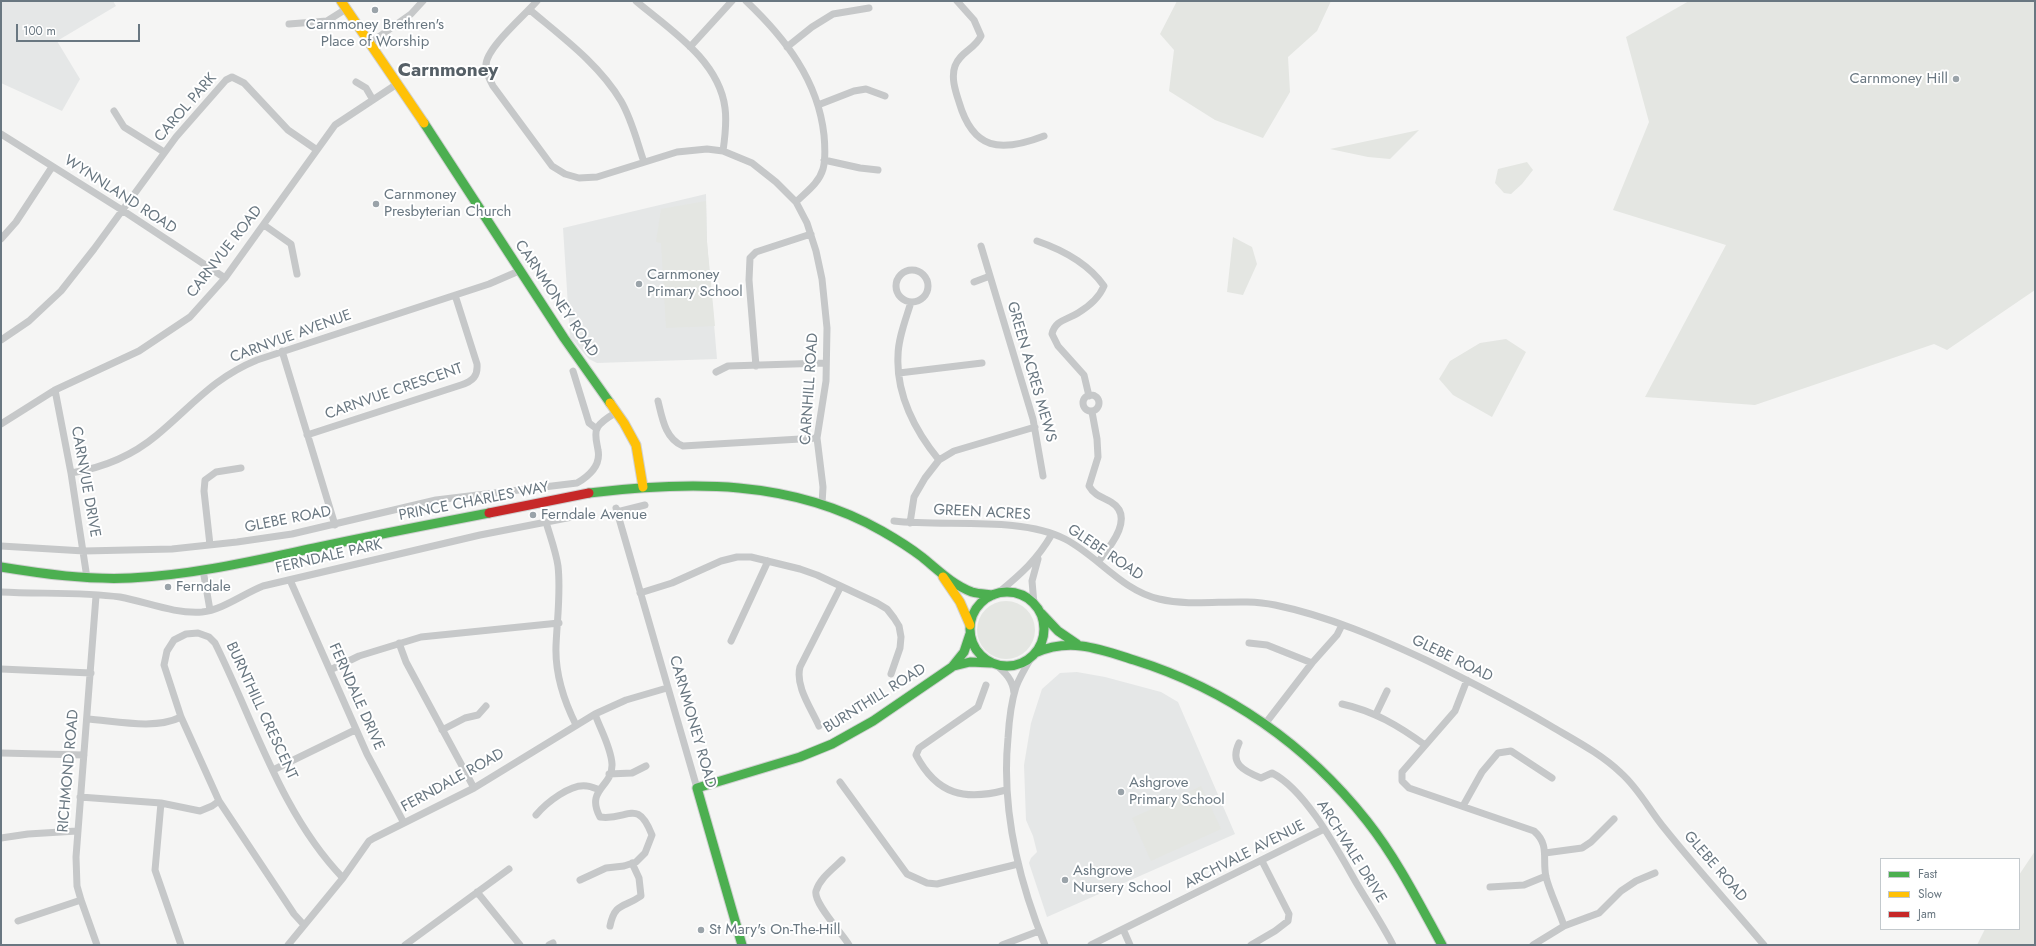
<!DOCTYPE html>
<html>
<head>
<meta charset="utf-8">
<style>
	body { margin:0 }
	#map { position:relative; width:2036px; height:946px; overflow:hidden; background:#f5f5f4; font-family:Jost,sans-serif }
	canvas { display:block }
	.frame { position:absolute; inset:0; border:2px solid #697781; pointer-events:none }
	.legend { position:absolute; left:1880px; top:858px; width:140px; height:72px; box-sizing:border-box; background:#fff; border:1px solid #c3c9cd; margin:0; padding:5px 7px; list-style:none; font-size:12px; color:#697781 }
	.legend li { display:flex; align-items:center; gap:8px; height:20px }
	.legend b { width:20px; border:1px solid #c3c9cd }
	.scale { position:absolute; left:16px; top:24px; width:124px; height:18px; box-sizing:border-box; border:2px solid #697781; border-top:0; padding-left:5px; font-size:12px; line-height:14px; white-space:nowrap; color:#697781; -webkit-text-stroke:3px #fff; paint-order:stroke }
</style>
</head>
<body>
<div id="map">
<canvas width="2036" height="946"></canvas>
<div class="frame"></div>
<ul class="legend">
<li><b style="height:5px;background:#4caf50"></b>Fast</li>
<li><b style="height:5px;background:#ffc107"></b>Slow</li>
<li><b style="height:5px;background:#c62828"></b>Jam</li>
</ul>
<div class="scale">100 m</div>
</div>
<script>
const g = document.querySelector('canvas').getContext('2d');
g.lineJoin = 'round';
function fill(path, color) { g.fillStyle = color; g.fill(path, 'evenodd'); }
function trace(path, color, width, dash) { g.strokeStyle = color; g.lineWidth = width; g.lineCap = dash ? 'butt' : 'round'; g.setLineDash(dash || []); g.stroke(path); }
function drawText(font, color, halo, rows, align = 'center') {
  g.font = font + ' Jost,sans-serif'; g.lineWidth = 4; g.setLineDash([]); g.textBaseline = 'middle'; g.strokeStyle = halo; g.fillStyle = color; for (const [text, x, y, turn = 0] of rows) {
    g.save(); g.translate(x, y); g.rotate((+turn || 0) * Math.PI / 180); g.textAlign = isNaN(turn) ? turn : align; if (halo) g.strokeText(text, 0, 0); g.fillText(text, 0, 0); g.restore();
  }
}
fill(new Path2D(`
	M1,1H113L116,6L57,41L80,79L62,111L1,83Z
	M706,194L707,242L717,359L597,363L589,359L570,337L563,228Z
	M1077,672L1105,677L1161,692L1178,702L1235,834L1047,917L1029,863L1031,858L1037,852L1033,836L1026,820L1024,765L1031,723L1042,689L1060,673Z`), '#e5e7e7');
fill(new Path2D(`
	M1177,1H1331L1317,31L1288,57L1290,92L1263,138L1215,120L1169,91L1174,50L1160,34Z
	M1689,1H2035V290L1947,350L1934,344L1755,405L1645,397L1726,245L1613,210L1649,122L1626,37Z
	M1419,130L1390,159L1368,157L1330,149Z
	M1527,162L1533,170L1522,184L1511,194L1504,193L1495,183L1498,169Z
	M706,201L707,242L715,326L666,328L661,243L656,242L661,209Z
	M1233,237L1252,247L1257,264L1243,295L1227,292Z
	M1506,339L1526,352L1492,417L1453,395L1439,379L1450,361L1480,343Z
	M977 630a29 29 0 1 1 58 0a29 29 0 1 1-58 0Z
	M1201,786L1221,829L1151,861L1132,818Z
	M2035,851V945H1977L1985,929H2019V875Z`), '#e4e6e2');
const fast = new Path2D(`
	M424,123L564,338L610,403
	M589,493C689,481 791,479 882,531C896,539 909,547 922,557C938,570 953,585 972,592C979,594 986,594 993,595
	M1,567C44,574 87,580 131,578C194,575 257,560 319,547C375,535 432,524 489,513
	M970 629a37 37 0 1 1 74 0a37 37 0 1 1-74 0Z
	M1041,613L1058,631L1077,644
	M1035,653C1070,637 1100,649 1134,660C1227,689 1307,745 1367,821C1397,859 1419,903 1442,945
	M954,666L970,662L991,663
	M742,945L697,788L800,757L832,744L873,721L952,667L964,652L970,634`);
const slow = new Path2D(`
	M341,1L424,123
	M610,403L624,423L636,445L643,487
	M943,577L960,602L970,625`);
const jam = new Path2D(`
	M489,513L589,493`);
trace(fast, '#d0d1d1', 11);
trace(slow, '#d0d1d1', 11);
trace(jam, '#d0d1d1', 11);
trace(new Path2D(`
	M537,1C525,15 486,48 486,65C486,73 489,79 493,86L552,166L565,174L579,178L597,177L677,152L707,149L723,151L752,163L776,182L796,202L807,223L816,251L822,279L827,328L826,381L817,438L823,487L822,504
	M636,1C669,29 719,60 725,108C727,122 725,137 723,151
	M746,1C785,38 818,80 824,135C825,146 826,158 823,169C819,183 806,192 796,202
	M957,1L974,20L981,36C975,49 960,52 955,66C951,77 955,90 959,102C973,150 1000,153 1044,136
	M530,10C562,37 599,64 621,101C632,120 637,142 644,162
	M289,24L327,21L346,9
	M370,43L411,14L423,1
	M690,47L732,1
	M787,47L812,27L833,14L869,8
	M356,82L366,88L373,100
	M818,105L854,91L866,89L885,96
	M114,111L124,127L164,152
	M1,134L122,210L225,278
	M824,160L860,168L878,170
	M264,225L291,244L297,274
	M1,239L16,222L52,167
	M1037,241C1063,250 1088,263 1104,286C1099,298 1088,307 1078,313C1067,320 1055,320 1052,334L1058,346L1084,375L1089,396
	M981,246L1033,419L1043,476
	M896 286a16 16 0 1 1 32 0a16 16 0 1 1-32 0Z
	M974,282L990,276
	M911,302C906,319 898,338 898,356C896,394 915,431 939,460
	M1,340L29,321L61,291L94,249L176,137L226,80L232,77L244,83L288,130L317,150
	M282,351L335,525
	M756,366L749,280L750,258L756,252L811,234
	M573,371L589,423L597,429
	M716,372L728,366L825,363
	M899,373L982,363
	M55,390L71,473L87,578
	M1083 403a8 8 0 1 1 16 0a8 8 0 1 1-16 0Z
	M658,401C662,417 665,439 683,446L817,438
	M1092,412L1097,439L1098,457L1089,486C1094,495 1102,497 1111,502C1136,517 1109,548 1098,562
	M1,424L55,390L139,351L190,317L225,278L335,125L397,84
	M307,435L461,385C473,381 478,376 477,364L455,295
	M71,473C102,468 132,456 157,435C192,406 213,378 257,360L489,284L519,271
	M616,508L697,788
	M617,512L645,505
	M894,521C945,527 1021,516 1065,539C1098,556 1121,590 1159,599C1197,608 1237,597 1275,605C1328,616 1379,638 1428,661C1469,681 1510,702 1549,725C1574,740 1600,753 1621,773C1639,789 1650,811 1665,829C1697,869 1731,906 1764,945
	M546,522C550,536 556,552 558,566C561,593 557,620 556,646C555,673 564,701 576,725
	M910,523L914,497L925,478L939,460L954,451L1035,427
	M210,545L204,491L205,480L216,472L241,468
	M1,546L84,551L172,549L237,542L292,534L436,500L577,483C589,476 601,465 598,450C597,443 594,435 597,428C601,421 610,416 617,412
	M203,570L210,610
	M290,580L367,754L404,823
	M1,592C40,594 82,592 120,597C147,602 174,614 202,612C222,610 243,594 263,586L480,535L572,517
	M640,593L672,583L721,561L737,557H751L800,569L817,575L877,603L887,609L894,618L899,626L901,637L900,648L891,674
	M998,593C1021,574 1037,560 1052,534
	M96,596L76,857L77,886L81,900L97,945
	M1034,604L1032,581L1038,559
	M731,641L768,561
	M399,643L406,662L474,788
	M1249,643L1267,645L1312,663
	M1033,655C1027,665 1020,676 1016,687C1011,703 1009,721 1008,738C1001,810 1018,879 1045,945
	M995,664C1005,672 1013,680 1014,693
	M1,669L91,673
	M330,670L359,656L421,637L559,623
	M1467,680L1455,711L1402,772V781L1409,788L1534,831C1550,845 1542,859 1546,877C1550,893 1559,910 1564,926
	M986,685L978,707L919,748L916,755C937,795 965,801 1006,790
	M1342,704C1374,711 1399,726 1425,745
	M1376,714L1387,691
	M87,719C116,721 155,730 181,717
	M1265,724L1312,663L1337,635L1342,625
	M819,726C811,708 795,686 800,667L841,586
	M442,730L465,718L478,715L486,706
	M1239,743C1229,764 1244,771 1261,778L1272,773C1306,790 1338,851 1357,884C1369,904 1382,924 1393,945
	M1,753L84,755
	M273,770L355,730
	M609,774L632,773L646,766
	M840,782L907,874L927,883L937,884L1018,864
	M80,797L161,803L200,811L212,806L219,801
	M161,803L155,870L181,945
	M1463,806L1482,772L1498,753L1511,751L1552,778
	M536,815C546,803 571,783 587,786C591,786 596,789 600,790
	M1,838L28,834L77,831
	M1545,853L1582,848L1591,842L1614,819
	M842,860C833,869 820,878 816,891C813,903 842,933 849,945
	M580,880L606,868L624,866L636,862L645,853L652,835C637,797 628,821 600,817C585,789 613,787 612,764C611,747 600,729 595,714
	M1490,887L1524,885L1546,876
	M477,892L520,945
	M18,921L81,900
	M304,925L294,914L219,801L181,717L164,665L167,651L174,640L186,634L198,633L209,637L215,643C254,721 281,814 343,878
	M610,926C615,902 624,908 641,896L639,878L632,863
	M1123,929L1130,945
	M288,945L343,878L369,841L374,838L474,788L595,714L626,700L667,688
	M405,945L509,869
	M549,945L553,943
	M1002,945L1039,931
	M1091,945L1324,829
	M1251,945L1275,931L1288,921L1289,914L1262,861
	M1533,945L1564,926L1599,913L1621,891L1636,881L1655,873`), '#c6c8c9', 7);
trace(fast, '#4caf50', 9);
trace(slow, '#ffc107', 9);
trace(jam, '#c62828', 9);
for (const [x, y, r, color] of [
	[375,10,4,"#9aa3a9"],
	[1956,79,4,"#9aa3a9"],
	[376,204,4,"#9aa3a9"],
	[639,284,4,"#9aa3a9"],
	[533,515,4,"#9aa3a9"],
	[168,587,4,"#9aa3a9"],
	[1121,792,4,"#9aa3a9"],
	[1065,880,4,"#9aa3a9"],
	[701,930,4,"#9aa3a9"]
]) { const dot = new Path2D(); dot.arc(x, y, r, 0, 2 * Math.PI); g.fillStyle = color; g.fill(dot); trace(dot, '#fff', 1.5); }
drawText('15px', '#697781', '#fff', [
	["Carnmoney Brethren's",375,25,"center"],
	["Place of Worship",375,42,"center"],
	["Carnmoney Hill",1948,79,"right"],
	["Carnmoney",384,195],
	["Presbyterian Church",384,212],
	["Carnmoney",647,275],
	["Primary School",647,292],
	["Ferndale Avenue",541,515],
	["Ferndale",176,587],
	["Ashgrove",1129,783],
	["Primary School",1129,800],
	["Ashgrove",1073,871],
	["Nursery School",1073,888],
	["St Mary's On-The-Hill",709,930]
], 'left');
drawText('15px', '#697781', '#fff', [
	["CAROL PARK",186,108,-49],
	["WYNNLAND ROAD",120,195,33],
	["CARNVUE ROAD",225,252,-52],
	["CARNMONEY ROAD",556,299,56],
	["CARNVUE AVENUE",291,337,-20],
	["GREEN ACRES MEWS",1031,372,74],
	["CARNHILL ROAD",810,389,-86],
	["CARNVUE CRESCENT",394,392,-19],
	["CARNVUE DRIVE",85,482,80],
	["PRINCE CHARLES WAY",474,502,-11],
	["GREEN ACRES",982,513,3],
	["GLEBE ROAD",288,520,-11],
	["GLEBE ROAD",1105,553,34],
	["FERNDALE PARK",329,557,-13],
	["GLEBE ROAD",1452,659,26],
	["FERNDALE DRIVE",356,697,66],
	["BURNTHILL ROAD",875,699,-32],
	["BURNTHILL CRESCENT",261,711,65],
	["CARNMONEY ROAD",692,722,74],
	["RICHMOND ROAD",69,771,-85],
	["FERNDALE ROAD",453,781,-29],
	["ARCHVALE DRIVE",1351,852,58],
	["ARCHVALE AVENUE",1245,855,-27],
	["GLEBE ROAD",1715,867,49]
]);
drawText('bold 19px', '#566067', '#fff', [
	["Carnmoney",448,71]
]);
</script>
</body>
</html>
